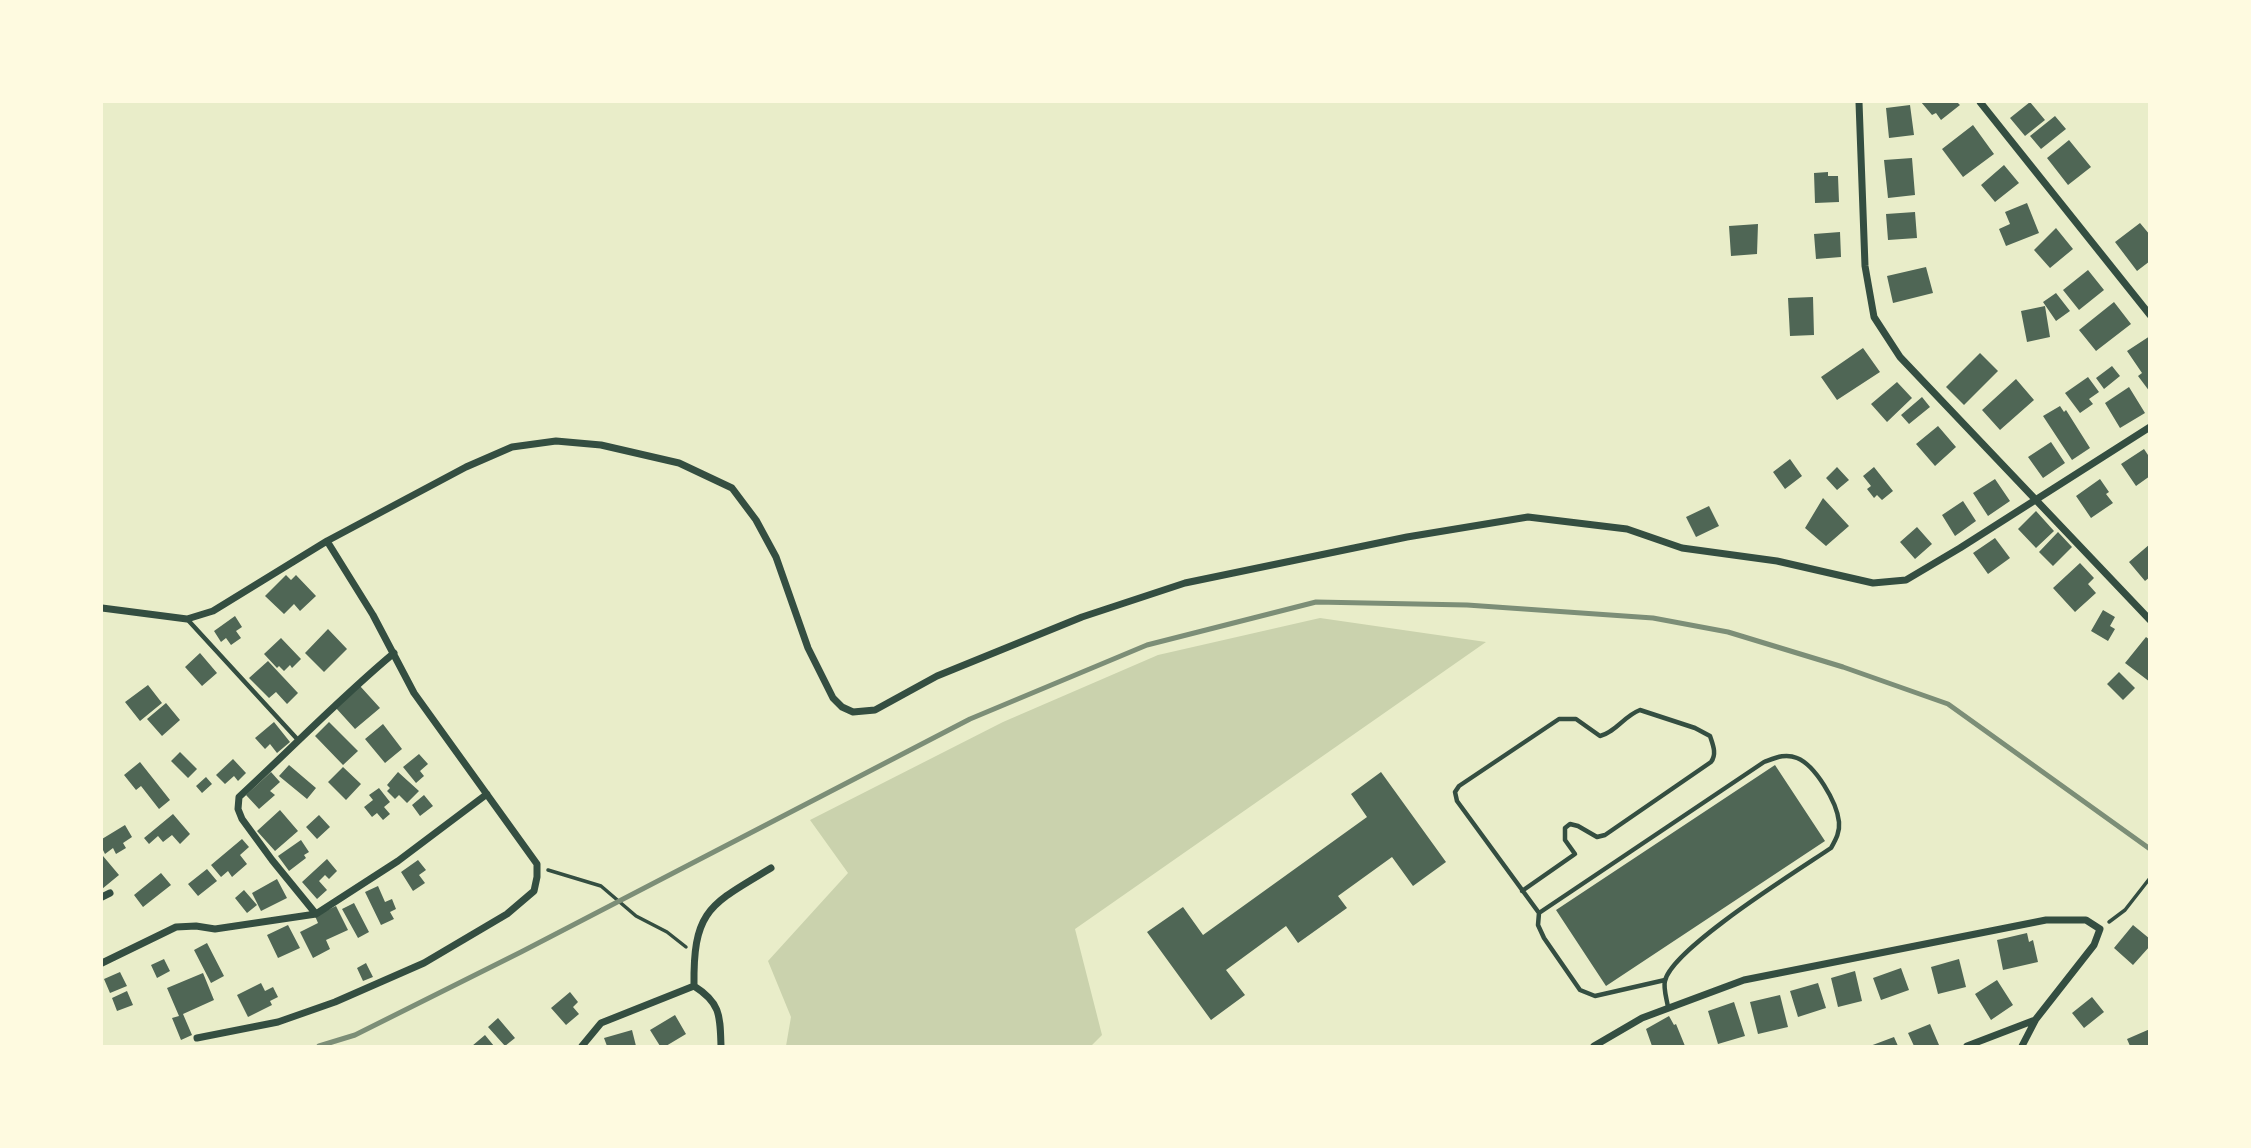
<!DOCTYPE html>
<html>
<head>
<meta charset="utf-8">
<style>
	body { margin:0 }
	#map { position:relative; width:2251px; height:1148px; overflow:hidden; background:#e9edc9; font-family:"Work Sans",sans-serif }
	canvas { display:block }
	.frame { position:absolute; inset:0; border:103px solid #fefae0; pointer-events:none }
</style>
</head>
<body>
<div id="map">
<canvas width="2251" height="1148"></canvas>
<div class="frame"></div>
</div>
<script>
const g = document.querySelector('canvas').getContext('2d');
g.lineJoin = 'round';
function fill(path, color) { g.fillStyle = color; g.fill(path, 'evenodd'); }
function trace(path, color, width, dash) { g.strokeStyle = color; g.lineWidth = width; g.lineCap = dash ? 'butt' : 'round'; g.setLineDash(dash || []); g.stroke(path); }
fill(new Path2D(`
	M1320,618L1486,642L1075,929L1102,1035L1091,1046H786L791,1017L768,961L848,873L810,820L1003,722L1158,655Z`), '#cad2ad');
fill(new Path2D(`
	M1921,102H1957L1960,105L1941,120L1936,113L1932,115Z
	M2030,102L2045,120L2025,136L2010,118Z
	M1910,105L1914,135L1889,138L1886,108Z
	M2055,116L2066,129L2041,149L2030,136Z
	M1973,125L1994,154L1963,177L1942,149Z
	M2069,140L2091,167L2068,185L2047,158Z
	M1912,158L1915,195L1888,198L1884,160Z
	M2004,165L2019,183L1995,202L1981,185Z
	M1828,172V176H1838L1839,202L1815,203L1814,173Z
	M2027,203L2039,233L2006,246L1999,229L2010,224L2005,212Z
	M1915,212L1917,238L1888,240L1886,214Z
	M2140,223L2150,235V261L2137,271L2115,242Z
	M1758,224L1757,254L1731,256L1729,226Z
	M2056,228L2073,249L2050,268L2034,250Z
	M1840,232L1841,257L1816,259L1814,234Z
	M1926,267L1933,293L1893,303L1887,276Z
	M2088,270L2104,290L2079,310L2063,290Z
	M2056,293L2070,311L2056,321L2043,302Z
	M1813,297L1814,335L1790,336L1788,298Z
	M2114,302L2131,324L2096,351L2079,330Z
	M2045,306L2050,337L2027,342L2021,311Z
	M2150,336V392L2138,376L2142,373L2127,351Z
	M1863,348L1880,372L1837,400L1821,377Z
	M1980,353L1998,371L1964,405L1946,387Z
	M2112,366L2120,376L2104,389L2096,378Z
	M2088,377L2099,392L2089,399L2093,404L2080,413L2065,393Z
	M2016,379L2034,400L2000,430L1982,410Z
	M1897,382L1912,398L1887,422L1871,404Z
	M2129,387L2145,413L2120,428L2105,403Z
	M1922,397L1930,407L1909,424L1901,415Z
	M2060,406L2064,412L2066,410L2090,448L2072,460L2043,416Z
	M1938,426L1956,447L1935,466L1916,444Z
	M2051,442L2065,463L2043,478L2028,457Z
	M2144,449L2150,458V476L2136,486L2121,464Z
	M1790,459L1802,476L1785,489L1773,472Z
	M1837,467L1849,480L1837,490L1826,478Z
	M1874,467L1893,491L1882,500L1877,495L1874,498L1867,489L1871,486L1863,476Z
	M1995,479L2010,501L1988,516L1973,493Z
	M2100,479L2109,492L2106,494L2113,503L2091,518L2076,496Z
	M1823,498L1849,526L1826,546L1805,528Z
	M1963,501L1976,521L1955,536L1942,515Z
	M1709,506L1719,526L1696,537L1686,517Z
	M2036,511L2054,531L2036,548L2018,529Z
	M1917,527L1932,544L1915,559L1900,542Z
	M2058,532L2072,547L2053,566L2039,552Z
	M1995,538L2010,558L1988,574L1973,553Z
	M2150,544V577L2145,581L2129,562Z
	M2080,563L2094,578L2088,584L2096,593L2075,612L2053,588Z
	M286,575L291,580L296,575L316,596L300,611L294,604L284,614L265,596Z
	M2103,610L2115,617L2110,626L2115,629L2108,641L2091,631Z
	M235,616L242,627L236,631L241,638L231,645L226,638L221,642L214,631Z
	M328,629L347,649L324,672L305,653Z
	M2146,637L2150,640V682L2125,663Z
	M281,638L301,659L292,668L290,665L284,671L279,666L277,668L264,654Z
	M200,653L217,673L202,686L185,667Z
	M268,661L298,693L287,704L276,692L269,698L249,678Z
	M2119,672L2135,688L2123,700L2107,684Z
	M148,685L162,703L140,721L125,702Z
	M360,686L380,708L355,729L336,708Z
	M166,703L180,720L162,736L147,719Z
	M274,722L290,742L277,753L270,744L265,749L255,738Z
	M329,722L358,751L343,765L315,736Z
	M383,724L402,749L385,763L365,739Z
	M180,752L197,769L188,778L171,761Z
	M419,754L428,764L420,771L424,776L416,783L403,767Z
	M233,759L246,773L238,781L234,776L225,784L216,775Z
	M140,762L170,800L159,809L141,786L136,790L124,775Z
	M289,765L316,788L307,799L279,776Z
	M1775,765L1825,841L1606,986L1556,910Z
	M343,767L361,784L346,800L328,782Z
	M271,772L280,782L270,791L275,795L259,809L246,795Z
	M398,772L419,791L407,803L399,795L395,799L387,791L390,788L387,785Z
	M1381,772L1446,862L1413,886L1392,857L1338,896L1347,908L1298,943L1286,926L1226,970L1245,995L1211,1020L1147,932L1183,907L1203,935L1367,817L1351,794Z
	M206,777L212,784L202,793L196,786Z
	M379,788L390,802L384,807L390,814L383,820L377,813L372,817L364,807L373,800L369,795Z
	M424,795L433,806L420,816L412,805Z
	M280,810L298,831L275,851L257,831Z
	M173,814L190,834L180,844L172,835L163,842L158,836L149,844L144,838Z
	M319,815L330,827L317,839L306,827Z
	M125,825L132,837L123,843L126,848L116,854L113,848L105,854L102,848V839Z
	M242,839L249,847L240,855L247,864L232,877L228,871L221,877L211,865Z
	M301,840L309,852L304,855L306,858L289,871L278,856Z
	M103,856L119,875L102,889V857Z
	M327,859L337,871L329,879L325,875L319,881L327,890L317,899L302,882Z
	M418,860L426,870L419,875L425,883L413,891L401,872Z
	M207,869L217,881L198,896L188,884Z
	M161,873L171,885L143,907L134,895Z
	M277,879L287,898L261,911L252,893Z
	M378,886L385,902L392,899L396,909L390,912L394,919L381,925L365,892Z
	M244,890L257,905L247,913L235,898Z
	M354,903L369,932L358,938L342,909Z
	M336,906L348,930L326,940L330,949L313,958L300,932L318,923L315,916Z
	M288,925L300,948L278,958L267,935Z
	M2133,925L2150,939V946L2133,965L2114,948Z
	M2027,933L2029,942L2033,940L2038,962L2003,970L1997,940Z
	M207,943L224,976L211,983L194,950Z
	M164,959L170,971L157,978L151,965Z
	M1959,959L1966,987L1938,994L1931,967Z
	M366,963L373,977L363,981L357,968Z
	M1901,968L1909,990L1881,1000L1873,978Z
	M1855,971L1862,1001L1838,1007L1831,978Z
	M120,972L127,986L110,993L104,979Z
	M203,973L214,1000L183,1014L192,1035L181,1040L172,1018L179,1016L167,988Z
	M1997,980L2013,1005L1991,1020L1975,994Z
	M261,983L265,991L273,987L278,997L270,1001L272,1005L248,1017L237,995Z
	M1818,983L1826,1008L1798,1017L1790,991Z
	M127,991L133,1005L117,1011L112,998Z
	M570,992L578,1002L573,1007L579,1014L566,1025L551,1008Z
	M1780,995L1788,1027L1758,1034L1750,1002Z
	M2092,997L2104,1012L2084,1028L2072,1013Z
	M1734,1002L1745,1036L1718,1044L1708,1011Z
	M675,1015L686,1034L666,1046H660L650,1030Z
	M1669,1016L1674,1025L1676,1024L1685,1046H1652L1646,1029Z
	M498,1018L515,1038L505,1046L488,1027Z
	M1930,1024L1939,1045L1914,1046L1908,1033Z
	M2150,1029V1046H2130L2127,1039Z
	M632,1030L636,1046H607L604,1038Z
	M485,1035L494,1046H472Z
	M1894,1037L1898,1046H1870Z`), '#4f6655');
trace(new Path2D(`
	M548,870L601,886L636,916L667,932L686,947
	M2109,922L2125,910L2150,878`), '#344e41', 3.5);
trace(new Path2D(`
	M187,619L299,741
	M1522,891L1575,854L1565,840V828L1570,824L1578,826L1597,837L1605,835L1711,762C1717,754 1713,745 1710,736L1695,728L1640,710C1624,716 1616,732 1600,736L1576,719H1559L1459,786L1455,792L1457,801L1539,913
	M1665,980L1595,996L1580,990L1544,938L1538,925L1539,913L1764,762C1775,758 1785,753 1797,758C1815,765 1837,802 1839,822C1840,832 1836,839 1831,848C1800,869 1671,949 1665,981C1663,988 1667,1000 1668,1007`), '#344e41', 4.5);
trace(new Path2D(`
	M1859,102L1865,266L1874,317L1900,357L2150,620
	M1980,102L2150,315
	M327,541L466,467L512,447L556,441L601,445L679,463L732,488L756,520L776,557L808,648L833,698L842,707L853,712L875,710L937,676L1082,617L1185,583L1407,537L1528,517L1627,529L1682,548L1777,561L1873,583L1906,580L1960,548L2150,427
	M102,608L187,619L213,611L327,541L373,615L414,693L537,864V877L534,891L507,914L424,963L335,1002L278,1022L197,1038
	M102,897L110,893
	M316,914L272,860L242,819L238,809L239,797C291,749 340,698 394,653
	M102,963L176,927L196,926L215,929L316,914L398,861L487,794
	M694,986C693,909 710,905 771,868
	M582,1046L601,1023L694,986C721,1003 720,1016 721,1046
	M1594,1046L1642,1018L1744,980L2046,920H2086L2100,929L2094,945L2036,1019L2022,1046
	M1967,1046L2035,1020`), '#344e41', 7);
trace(new Path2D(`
	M319,1046L355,1035L521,952L970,719L1147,645L1316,602L1467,605L1653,618L1728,632L1843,667L1948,704L2150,849`), '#7c8e77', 5);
</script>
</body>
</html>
